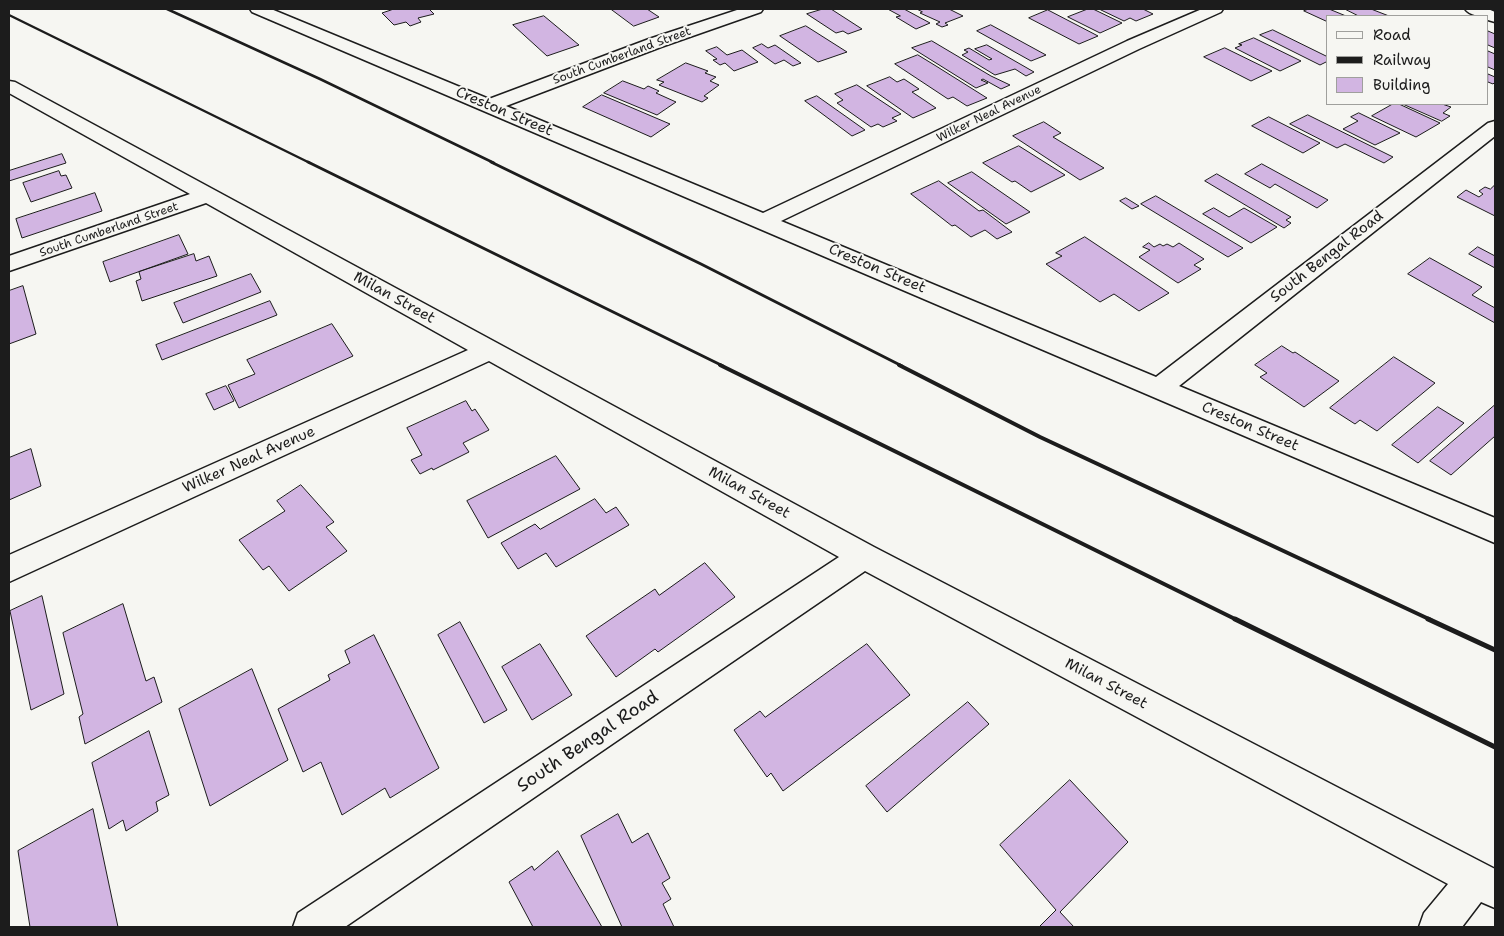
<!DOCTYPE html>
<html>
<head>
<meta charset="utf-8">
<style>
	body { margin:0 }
	#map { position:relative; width:1504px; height:936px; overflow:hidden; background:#f6f6f2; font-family:"Shantell Sans",sans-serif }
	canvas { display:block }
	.frame { position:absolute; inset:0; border:10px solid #1c1c1c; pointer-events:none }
	.legend { position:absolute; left:1326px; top:15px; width:162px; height:90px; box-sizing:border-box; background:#f6f6f2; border:1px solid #9f9f9c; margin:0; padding:6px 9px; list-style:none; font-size:15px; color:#1c1c1c }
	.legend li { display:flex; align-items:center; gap:10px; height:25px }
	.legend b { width:25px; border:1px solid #9f9f9c }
</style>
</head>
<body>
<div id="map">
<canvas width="1504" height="936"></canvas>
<div class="frame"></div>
<ul class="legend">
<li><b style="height:6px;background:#f6f6f2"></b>Road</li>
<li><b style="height:6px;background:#1c1c1c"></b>Railway</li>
<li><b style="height:14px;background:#d2b5e2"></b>Building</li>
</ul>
</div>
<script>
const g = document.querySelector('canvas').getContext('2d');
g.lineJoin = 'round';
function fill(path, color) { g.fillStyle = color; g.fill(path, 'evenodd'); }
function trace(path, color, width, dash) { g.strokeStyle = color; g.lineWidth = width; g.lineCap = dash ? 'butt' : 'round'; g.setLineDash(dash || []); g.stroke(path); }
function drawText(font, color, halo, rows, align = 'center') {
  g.font = font + ' "Shantell Sans",sans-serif'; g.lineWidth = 4; g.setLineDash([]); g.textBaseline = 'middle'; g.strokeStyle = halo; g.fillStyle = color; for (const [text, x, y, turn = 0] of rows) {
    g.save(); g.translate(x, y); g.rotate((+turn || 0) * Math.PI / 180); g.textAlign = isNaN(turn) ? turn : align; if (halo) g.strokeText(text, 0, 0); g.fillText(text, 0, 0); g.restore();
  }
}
const building = new Path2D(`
	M390,9H429L434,14L418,18L421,22L410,26L406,22L394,25L382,13L391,10Z
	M611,9H647L659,17L634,26Z
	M823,9H831L862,29L848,34L843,31L836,33L807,14Z
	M888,9H904L930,23L916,29L896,17L900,16Z
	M917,9H949L963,16L945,23L948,25L942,27L936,24L940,22L920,13L922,12Z
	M1088,9H1093L1122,23L1100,33L1068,17Z
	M1103,9H1143L1153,14L1136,21L1130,18L1124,21L1101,10Z
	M1309,9H1329L1346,16H1328V22L1304,11Z
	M1345,9H1371L1389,16H1359Z
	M1048,10L1098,36L1079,44L1029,18Z
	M544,16L579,45L547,56L513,25Z
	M991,25L1046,55L1031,61L977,31Z
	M806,26L847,52L818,62L780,36Z
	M1273,30L1328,57V61L1320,65L1260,35Z
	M1488,31L1495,34V48L1488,45Z
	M1254,38L1301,61L1280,71L1235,48L1242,45L1239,44Z
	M932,41L991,76L1010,85L1001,89L983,79L981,80L988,83L976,88L912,48Z
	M762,44L768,48L775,45L801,63L793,66L784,60L775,64L753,48Z
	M987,45L1034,72L1026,76L1015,69L995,75L962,55L968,52L964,50L969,48L989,60L992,59L975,49Z
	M717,47L727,55L742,50L758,62L734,71L725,63L720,65L713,60L717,59L706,51Z
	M1225,48L1272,71L1251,81L1204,57Z
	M1488,51L1495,54V70L1488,67Z
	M918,55L936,66L987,98L967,106L953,97L948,99L895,64Z
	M686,63L708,71L705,73L716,77L710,81L719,85L704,96L708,98L702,102L659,85L664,82L657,80Z
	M1488,74L1495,77V82L1493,84L1488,82Z
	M890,77L897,82L904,79L919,89L912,92L936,108L913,118L867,86Z
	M623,81L644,89L648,86L659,91L656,93L676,102L657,115L604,93Z
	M857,85L901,114L892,118L897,121L883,127L878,124L871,127L837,103L843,100L835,94Z
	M602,95L670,124L651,137L583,107Z
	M817,96L865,130L852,136L805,101Z
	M1393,104H1399L1440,123L1416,137L1372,116Z
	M1403,104H1442L1451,107L1443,113L1450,116L1442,121Z
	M1359,113L1400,133L1375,145L1343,129L1358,121L1351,117Z
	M1308,115L1393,157L1384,163L1345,144L1337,148L1290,124Z
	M1269,117L1320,143L1303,153L1252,126Z
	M1044,122L1061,133L1053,137L1104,168L1080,180L1013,136Z
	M1019,146L1065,175L1031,192L1015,181L1012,182L983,163Z
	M62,154L66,163L9,181V171Z
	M1262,164L1328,200L1317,208L1275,184L1270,188L1245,174Z
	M59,171L61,176L66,175L72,188L31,202L23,183Z
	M972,172L1030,212L1006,224L948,183Z
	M1217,174L1291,217L1286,220L1291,223L1284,228L1205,181Z
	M939,181L979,211L983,210L1012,232L997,239L985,230L971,237L955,225L952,226L911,194Z
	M1495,185V216L1457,197L1466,190L1479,197L1483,194L1479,191L1485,187L1490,189Z
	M95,193L102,211L22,238L16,219Z
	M1156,196L1243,248L1228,257L1141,204Z
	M1126,198L1139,206L1132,209L1120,201Z
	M1214,208L1229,217L1244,208L1277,227L1251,243L1203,214Z
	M179,235L188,254L110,282L103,262Z
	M1085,237L1169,293L1139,311L1114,294L1100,302L1046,264L1062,256L1056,253Z
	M1149,243L1154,247L1160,244L1163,246L1167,244L1173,247L1179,243L1204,259L1194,265L1201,269L1178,283L1139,257L1150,250L1143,247Z
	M1478,247L1495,256V268L1469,254Z
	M194,254L196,261L209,256L217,276L142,301L136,281L141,279L139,272Z
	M1430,258L1482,287L1472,295L1495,308V323L1408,274Z
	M251,274L261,292L183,323L174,303Z
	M23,286L36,334L9,344V291Z
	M270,301L277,315L162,360L156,345Z
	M332,324L353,356L239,408L228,385L255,374L247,360Z
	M1282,346L1293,353L1295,352L1339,381L1304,407L1260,377L1267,373L1255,365Z
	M1394,357L1435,383L1377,431L1360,420L1355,424L1330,408Z
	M226,386L234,401L214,410L206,394Z
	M466,401L472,411L475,409L489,430L463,443L469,452L433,470L432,468L420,474L411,460L422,455L407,428Z
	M1495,405V436L1451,475L1430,461Z
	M1438,407L1464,423L1418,463L1392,445Z
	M31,449L41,486L9,500V458Z
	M556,456L580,489L488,538L467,501Z
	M301,485L334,522L326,527L347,551L289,591L269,566L263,570L239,540L285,511L277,501Z
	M595,499L606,513L616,507L629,525L556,567L546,553L518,569L501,543L535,524L540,529Z
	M705,563L735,597L658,652L655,649L616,677L586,636L655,589L659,595Z
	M42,596L64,694L31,710L10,611Z
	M123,604L146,681L154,677L162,702L85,744L79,717L83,714L63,633Z
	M460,622L507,710L484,723L438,635Z
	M374,635L439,768L390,798L385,788L342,815L321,762L303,772L278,709L330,680L328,675L350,663L345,651Z
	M540,644L572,695L532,720L502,667Z
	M867,644L910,695L783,791L771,773L767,777L734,730L760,711L765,717Z
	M252,669L288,760L210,806L179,709Z
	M968,702L989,724L887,812L866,786Z
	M149,731L169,795L156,802L158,811L126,831L123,820L109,829L92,763Z
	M1070,780L1128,842L1060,912L1074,927H1039L1056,910L1000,845Z
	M93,809L118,927H30L18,851Z
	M618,814L632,843L648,833L670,878L662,883L671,899L663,904L674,927H622L581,836Z
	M558,851L602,927H533L509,882L532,866L534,870Z`);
fill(building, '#d2b5e2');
trace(building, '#1c1c1c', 1);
const street = new Path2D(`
	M250,9H271L489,99L649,39L740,9H763L761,12L661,47L506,106L763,213L1127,41L1202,9H1223L1221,12L1139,49L781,221L1156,377L1488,123L1495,121V136L1179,386L1495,518V543L252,12Z
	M1465,9H1488L1495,12V22L1488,20V16C1480,16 1470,16 1465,9Z
	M9,81L15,82L874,547L1495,869V908L1481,902L1462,927H1419L1424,913L1448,884L865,571L345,927H293L298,913L839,557L489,361L9,582V555L468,350L206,203L9,271V256L190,194L9,93Z`);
trace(street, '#1c1c1c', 3);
fill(street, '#f6f6f2');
trace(new Path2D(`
	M167,9L320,79L494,163
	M9,15L310,163`), '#1c1c1c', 2.5);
trace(new Path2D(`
	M308,162L723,366
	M491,162L701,264L902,366`), '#1c1c1c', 3);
trace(new Path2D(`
	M720,365L1237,620
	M899,365L1040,437L1431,620`), '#1c1c1c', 4);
trace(new Path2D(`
	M1235,619L1495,747
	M1428,619L1495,650`), '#1c1c1c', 5);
drawText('12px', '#1c1c1c', '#f6f6f2', [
	["South Cumberland Street",622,56,-20],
	["Wilker Neal Avenue",989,114,-26],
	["South Cumberland Street",109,230,-19]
]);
drawText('15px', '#1c1c1c', '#f6f6f2', [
	["Creston Street",504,112,23],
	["South Bengal Road",1327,257,-38],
	["Creston Street",877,269,23],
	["Milan Street",394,298,29],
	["Creston Street",1250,427,23],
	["Wilker Neal Avenue",249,460,-24],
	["Milan Street",749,493,29],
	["Milan Street",1106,684,28]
]);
drawText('18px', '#1c1c1c', '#f6f6f2', [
	["South Bengal Road",588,742,-34]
]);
</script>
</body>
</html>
